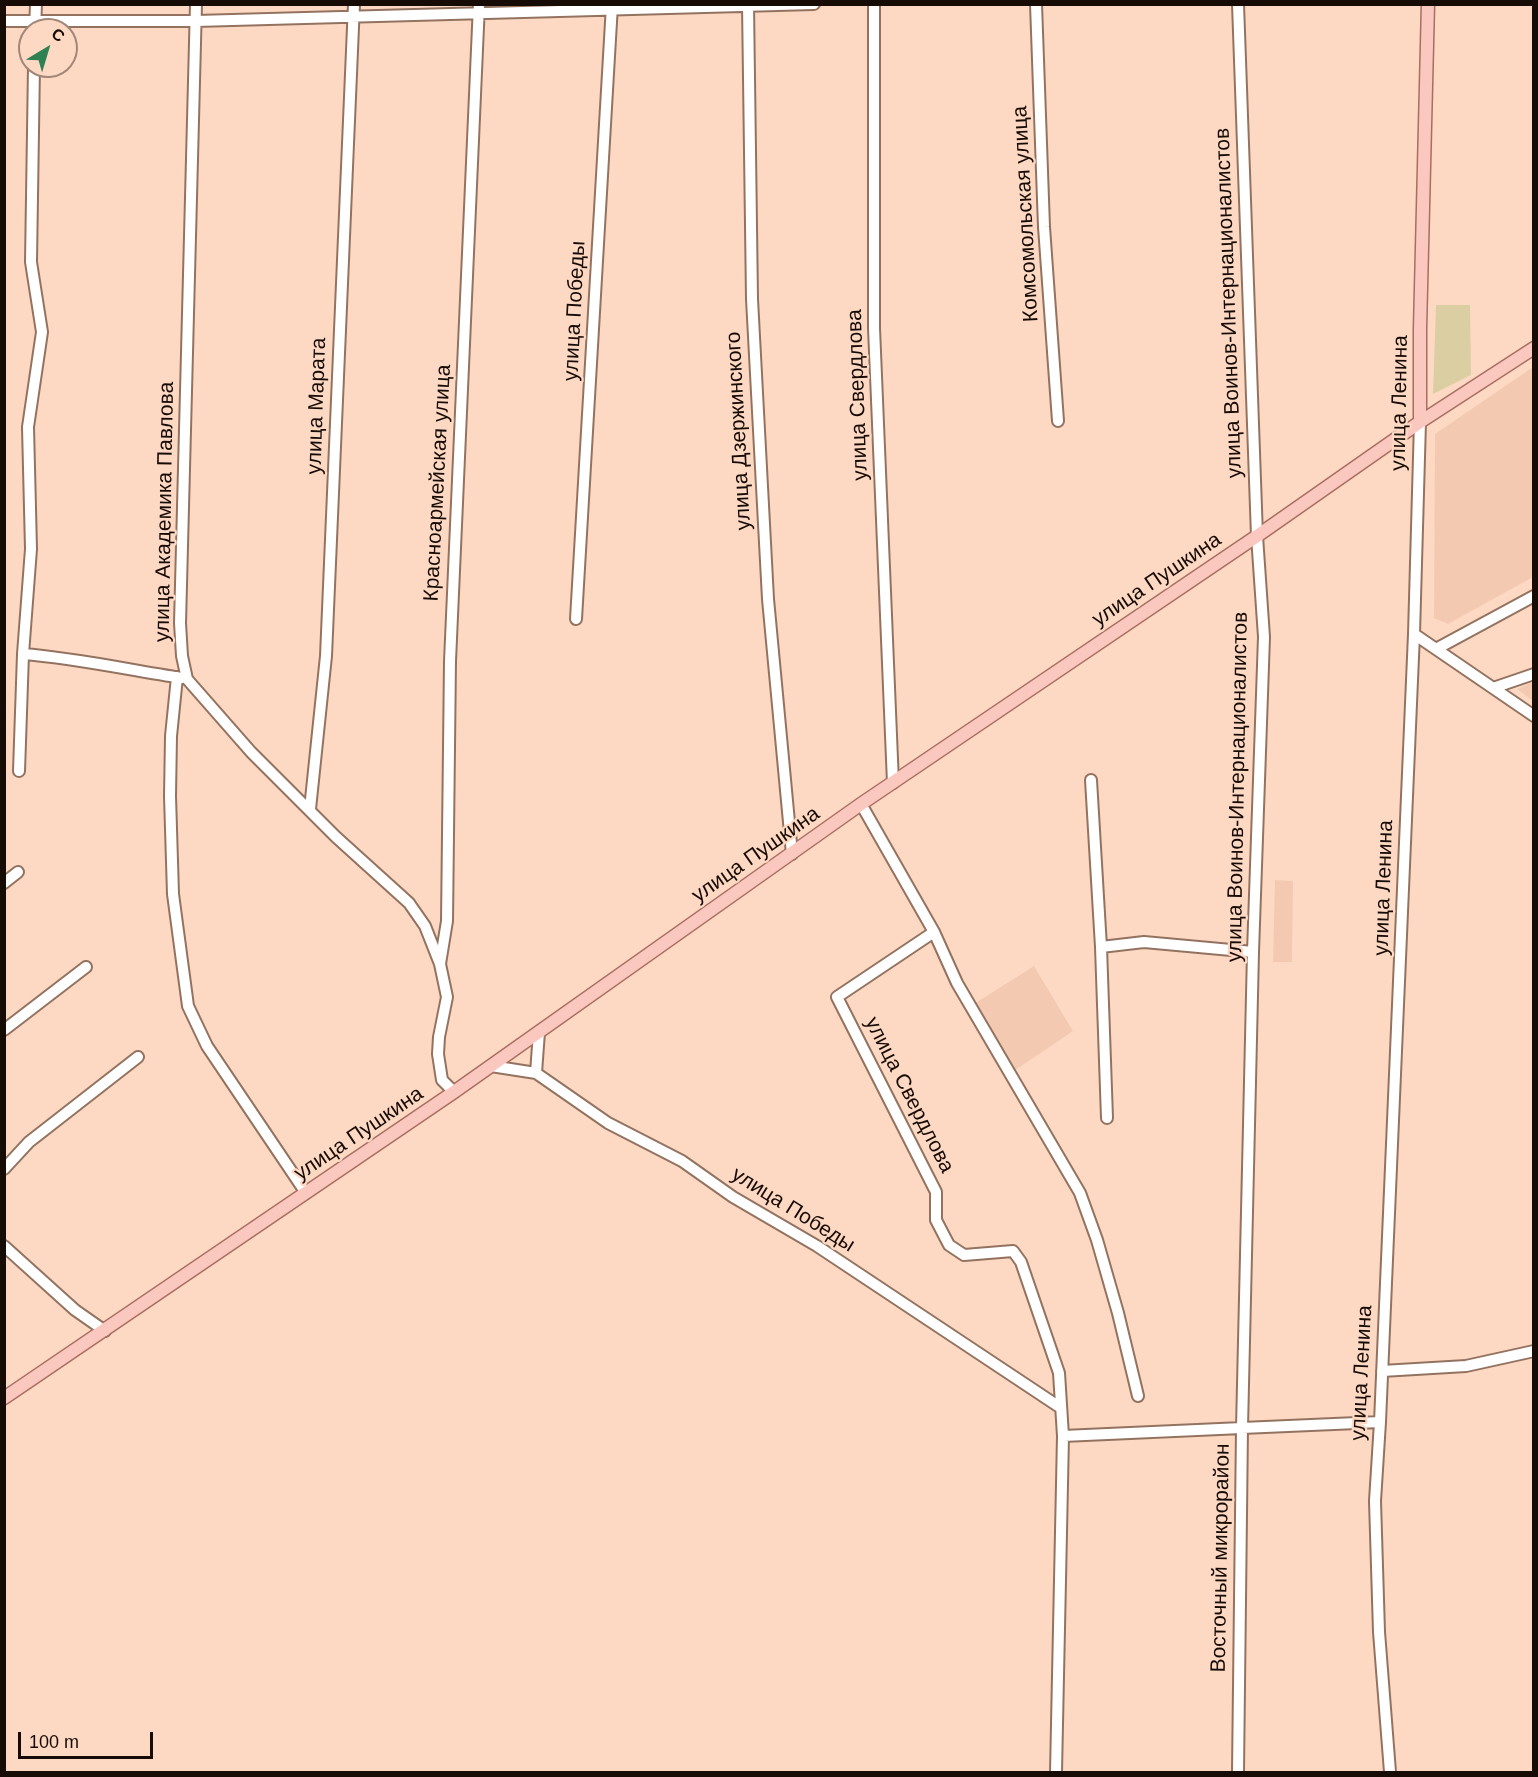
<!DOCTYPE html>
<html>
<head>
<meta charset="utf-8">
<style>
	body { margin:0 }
	#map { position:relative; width:1538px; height:1777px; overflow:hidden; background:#fdd9c4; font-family:Arial,sans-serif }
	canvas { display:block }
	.frame { position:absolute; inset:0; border:6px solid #160b05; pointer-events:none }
	.north { position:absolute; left:18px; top:18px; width:60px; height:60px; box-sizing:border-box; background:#fdd9c4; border:2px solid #a18778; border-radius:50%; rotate:38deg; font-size:16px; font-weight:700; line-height:24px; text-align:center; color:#160b05 }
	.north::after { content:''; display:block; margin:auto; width:21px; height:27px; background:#308152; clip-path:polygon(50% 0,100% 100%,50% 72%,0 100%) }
	.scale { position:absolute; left:18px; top:1732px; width:135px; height:27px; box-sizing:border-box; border:3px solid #160b05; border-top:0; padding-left:8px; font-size:18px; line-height:21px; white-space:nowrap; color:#160b05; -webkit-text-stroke:4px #fdd9c4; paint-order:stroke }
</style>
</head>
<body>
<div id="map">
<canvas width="1538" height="1777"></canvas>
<div class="frame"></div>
<div class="north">С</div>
<div class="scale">100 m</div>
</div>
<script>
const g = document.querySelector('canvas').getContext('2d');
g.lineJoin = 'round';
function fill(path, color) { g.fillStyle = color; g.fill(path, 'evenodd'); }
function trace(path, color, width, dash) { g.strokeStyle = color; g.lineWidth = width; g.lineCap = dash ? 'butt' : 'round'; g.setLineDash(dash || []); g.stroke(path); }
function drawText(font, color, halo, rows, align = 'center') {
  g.font = font + ' Arial,sans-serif'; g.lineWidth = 4.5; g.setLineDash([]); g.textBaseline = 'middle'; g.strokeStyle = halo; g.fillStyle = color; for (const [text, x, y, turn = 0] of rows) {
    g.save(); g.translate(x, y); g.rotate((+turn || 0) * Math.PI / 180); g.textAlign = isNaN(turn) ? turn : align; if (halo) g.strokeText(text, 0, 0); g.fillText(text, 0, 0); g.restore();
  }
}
fill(new Path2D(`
	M1533,367V577L1448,624L1434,618L1435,434Z
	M1533,682V701L1517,689Z
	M1275,880L1293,881L1292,962H1273Z
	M1034,966L1073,1031L1014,1071L974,1004Z`), '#f3cab1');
fill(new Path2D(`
	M1436,305H1470L1471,375L1433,394Z`), '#dbcea2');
const minor = new Path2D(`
	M196,4L180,623L182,656L187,679L251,752L336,837L409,903L425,926L440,964L447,997L439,1037L438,1054L442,1080L454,1092
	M748,4L752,299L768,599L792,854
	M874,4V328L893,783
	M1036,4L1044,227L1058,421
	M1238,4L1257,536L1264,637L1253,952L1242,1428L1380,1422
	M4,21H196L814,4
	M35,30L36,4
	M576,619L612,5
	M1414,634L1534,716
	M1436,649L1534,596
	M23,654C76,658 129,670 182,678
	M177,677L171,736L170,796L173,894L188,1006L207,1046L306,1193
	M1493,688L1534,674
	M19,771L23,654L31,549L28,427L42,332L31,262L34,66
	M1091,780L1101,947L1107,1118
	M861,804L934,932L957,983L1080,1193L1097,1240L1118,1313L1138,1396
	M310,809L326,656L354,4
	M4,883L18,872
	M934,932L837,997L936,1192V1220L949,1245L964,1255L1013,1251L1021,1262L1059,1373L1063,1436
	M1101,947L1144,942L1253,952
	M440,964L447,921L450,661L479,4
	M4,1030L86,967
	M539,1032L536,1073L608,1123L682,1161L733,1197L817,1246L1061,1408
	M491,1066L536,1073
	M4,1169L29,1142L138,1057
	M4,1246L75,1310L105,1331
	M1382,1371L1466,1366L1534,1351
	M1056,1772L1063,1436L1242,1428L1238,1772
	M1390,1772L1379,1632L1375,1501L1380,1422L1414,634L1420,422`);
const major = new Path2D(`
	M1420,422V329L1428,4
	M4,1398L454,1092L861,804L1257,536L1420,422L1534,348`);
trace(minor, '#937360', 14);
trace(major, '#a86e61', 15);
trace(minor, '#fff', 10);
trace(major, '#fac8be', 12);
drawText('21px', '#160b05', '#fdd9c4', [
	["Комсомольская улица",1026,214,-93],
	["улица Воинов-Интернационалистов",1229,303,-92],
	["улица Победы",575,311,-87],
	["улица Свердлова",858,395,-92],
	["улица Ленина",1400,403,-89],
	["улица Марата",317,406,-88],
	["улица Дзержинского",739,431,-93],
	["Красноармейская улица",438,483,-87],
	["улица Академика Павлова",165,512,-89],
	["улица Пушкина",1157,580,-34],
	["улица Воинов-Интернационалистов",1238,787,-89],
	["улица Пушкина",756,855,-35],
	["улица Ленина",1384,888,-88],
	["улица Свердлова",909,1095,63],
	["улица Пушкина",359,1134,-34],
	["улица Победы",793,1210,32],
	["улица Ленина",1362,1373,-87],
	["Восточный микрорайон",1221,1558,-89]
]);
</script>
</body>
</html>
